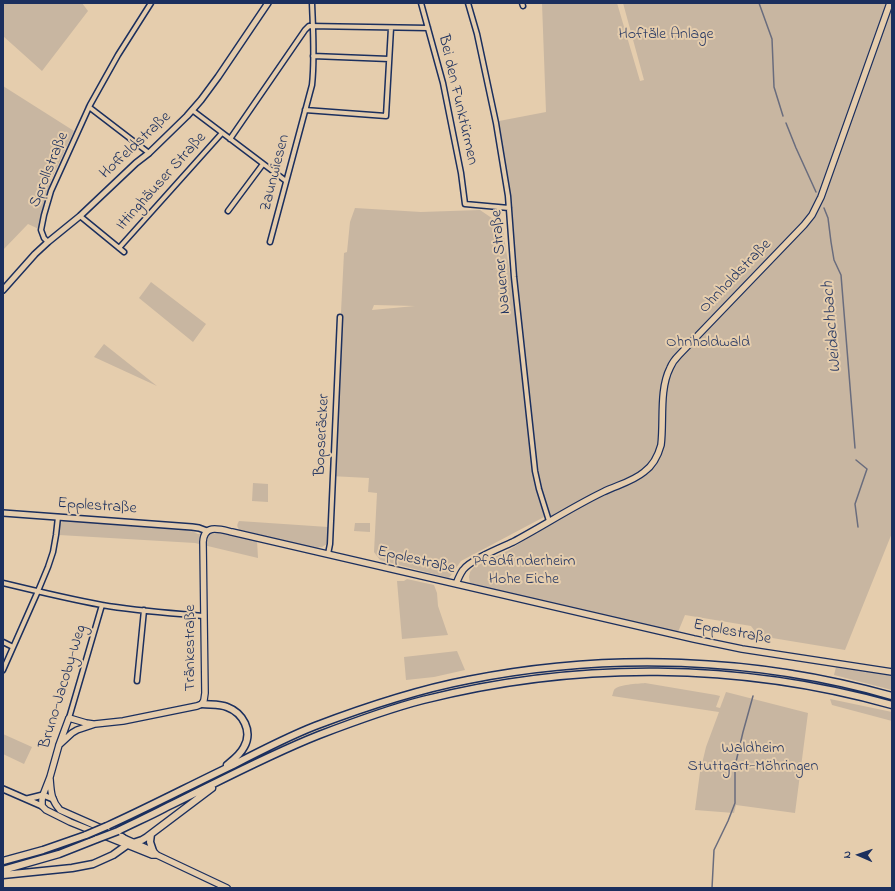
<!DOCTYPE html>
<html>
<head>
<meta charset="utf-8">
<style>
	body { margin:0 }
	#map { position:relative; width:895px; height:891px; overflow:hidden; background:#e5cdad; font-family:"Indie Flower",sans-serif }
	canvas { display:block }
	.frame { position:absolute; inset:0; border:4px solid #1b2f5e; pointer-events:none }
	.north { position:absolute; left:839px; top:835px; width:40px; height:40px; -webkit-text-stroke:3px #e5cdad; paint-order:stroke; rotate:272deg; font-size:11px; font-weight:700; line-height:16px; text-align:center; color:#1b2f5e }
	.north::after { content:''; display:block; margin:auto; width:14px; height:18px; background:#1b2f5e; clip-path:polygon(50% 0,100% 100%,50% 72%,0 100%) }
</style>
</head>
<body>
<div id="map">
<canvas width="895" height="891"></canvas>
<div class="frame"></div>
<div class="north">N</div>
</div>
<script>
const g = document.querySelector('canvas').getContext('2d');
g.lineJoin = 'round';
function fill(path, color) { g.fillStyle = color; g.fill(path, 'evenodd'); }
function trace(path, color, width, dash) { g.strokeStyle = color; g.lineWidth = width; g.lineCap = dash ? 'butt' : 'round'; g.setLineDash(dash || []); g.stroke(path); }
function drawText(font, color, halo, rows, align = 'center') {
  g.font = font + ' "Indie Flower",sans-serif'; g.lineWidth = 4; g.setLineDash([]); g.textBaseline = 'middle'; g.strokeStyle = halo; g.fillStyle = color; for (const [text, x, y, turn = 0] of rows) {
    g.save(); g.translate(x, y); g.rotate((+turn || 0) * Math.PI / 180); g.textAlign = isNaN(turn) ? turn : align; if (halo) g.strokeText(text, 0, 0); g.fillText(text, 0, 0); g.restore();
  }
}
fill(new Path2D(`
	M3,3H82L88,11L42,71L3,36Z
	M542,3H617L640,81L644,80L623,3H892V533L845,650L754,635V630L751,626L685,615L678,632L544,602L470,583L469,577L470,572L474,567L509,550L551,523L540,489L544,517L461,561L449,578L380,560L374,552L377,493L368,492L369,478L330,476L341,312L344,253L347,252L350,222L355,208L421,212L480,210L502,225L514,298L527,412L535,456L510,205L499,121L546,112ZM374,305L415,306L372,310Z
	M3,86L74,131L51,180L45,202L46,206L41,230L28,224L3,250Z
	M151,282L206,324L193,342L139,298Z
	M104,344L157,386L94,357Z
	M253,483L268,484V502L252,501Z
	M67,520L182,528L190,530L198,534L220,533H229L257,540L258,558L195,543L59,535L60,524L63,521Z
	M239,521L328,527L327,544L322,547L316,548L242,532C237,528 236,526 239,521Z
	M355,523H370V532L354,531Z
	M407,579L434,585L437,593L438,606L448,635L402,639L397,581H404Z
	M457,651L465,670L434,677L406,680L404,657Z
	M836,667L892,675V690L834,675Z
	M645,683L716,695L720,696L716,707L720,708L726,692L808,713L795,813L736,805L734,813L695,810L700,772L706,747L719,712L612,696C613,694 613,692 614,690C618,684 638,684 645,683Z
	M830,699L892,712V721L832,705Z
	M3,734L32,747L24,764L3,754Z`), '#c8b6a1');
trace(new Path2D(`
	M759,3L772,39L774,87L783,116
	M786,123L796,148L816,192
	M824,208L828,218L831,242L834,260L841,275L855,448
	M856,460L867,469L855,504L858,527
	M712,888L714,850L728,821L735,803V766L743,732L753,696`), '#696c7d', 1.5);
const minor = new Path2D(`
	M421,3L443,83L461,173L465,204L509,208
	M468,3L477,34L496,123L508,196L514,277L535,471L539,489L549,521
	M522,3L523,6
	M313,56L389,59
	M89,107L149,153
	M192,110L286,181
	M305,110L386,116L391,28
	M230,139L305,30L309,26L428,28
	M228,211L263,164
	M80,216L124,252
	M48,242L44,238L41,230L44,215L51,191L90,105L118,55L151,3
	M270,242L312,85C315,58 313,30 312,3
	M119,248L222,133
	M328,554L330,544L340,317
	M3,583C36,591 69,599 102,605C136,611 170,613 204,616
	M3,642L13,647
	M3,670L38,591L48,567L53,552L56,535L58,517
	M137,681L144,610
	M69,718L102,605`);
const tertiary = new Path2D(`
	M3,290L35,254L48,242L80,216L136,163L149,153L187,116L201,100L218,77L268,3
	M3,513L192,527L199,528L207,531
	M3,789L42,806
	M27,799L43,795L53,799`);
const secondary = new Path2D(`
	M456,584C458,579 460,574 463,570C470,560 500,548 513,542C543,526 572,507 603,492C617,485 632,482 644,472C654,465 658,456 661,445C664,421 659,390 670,368C672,363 675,359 679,355L804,225L812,215L821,197L890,3
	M93,724L86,723L69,718L59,745L50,777L43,795L42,800V806L46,810L70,822L152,855H157
	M59,745L72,733L77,730L95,724L123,721L197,706L202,704L204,700L205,693L203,542C204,524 219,529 232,532L694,639L742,649L892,672
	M50,779C51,792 51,800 60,810L153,851L157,855L227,888`);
const trunk = new Path2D(`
	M202,704C210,705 220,704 227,707C243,713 253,731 244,747C240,755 233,760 227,765
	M107,826C149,807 191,785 233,765C260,751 287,737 315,726C365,707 416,690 468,680C608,652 755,657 892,696
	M118,831C134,823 150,816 165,808C216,783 266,756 319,735C353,722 388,709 423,700C577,661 739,662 892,705
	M151,834L150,842L153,851
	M122,837C125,839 127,841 127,845
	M3,861L43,850L86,835
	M3,870L59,854L97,839
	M3,875L72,868L93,864L113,855L127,845L142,840L147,837L212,788`);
trace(minor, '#1b2f5e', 7);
trace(tertiary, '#1b2f5e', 8);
trace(secondary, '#1b2f5e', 8);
trace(trunk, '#1b2f5e', 9);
trace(minor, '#e5cdad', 4);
trace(tertiary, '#e5cdad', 5);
trace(secondary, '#e5cdad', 5.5);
trace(trunk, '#e5cdad', 6);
const trunkBridge = new Path2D(`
	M86,835L107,826
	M97,839L118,831`);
trace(trunkBridge, '#1b2f5e', 9, []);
trace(trunkBridge, '#e5cdad', 6);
drawText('16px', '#2c3c65', '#e5cdad', [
	["Hoftäle Anlage",666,35],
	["Ohnholdwald",708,343],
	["Pfadfinderheim",524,562],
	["Hohe Eiche",524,580],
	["Waldheim",753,749],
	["Stuttgart-Möhringen",753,767]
]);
drawText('16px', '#1b2f5e', '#e5cdad', [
	["Bei den Funktürmen",457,100,77],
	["Hoffeldstraße",136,146,-43],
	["Sprollstraße",50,170,-68],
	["Zaunwiesen",276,173,-76],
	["Ittinghäuser Straße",162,182,-48],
	["Nauener Straße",502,262,-95],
	["Ohnholdstraße",736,277,-46],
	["Bopseräcker",323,435,-87],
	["Epplestraße",97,507,4],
	["Epplestraße",416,561,13],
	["Epplestraße",732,633,11],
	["Tränkestraße",191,648,-90],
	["Bruno-Jacoby-Weg",64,687,-73]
]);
drawText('italic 17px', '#2e3e66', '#e5cdad', [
	["Weidachbach",833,327,-95]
]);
</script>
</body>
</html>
